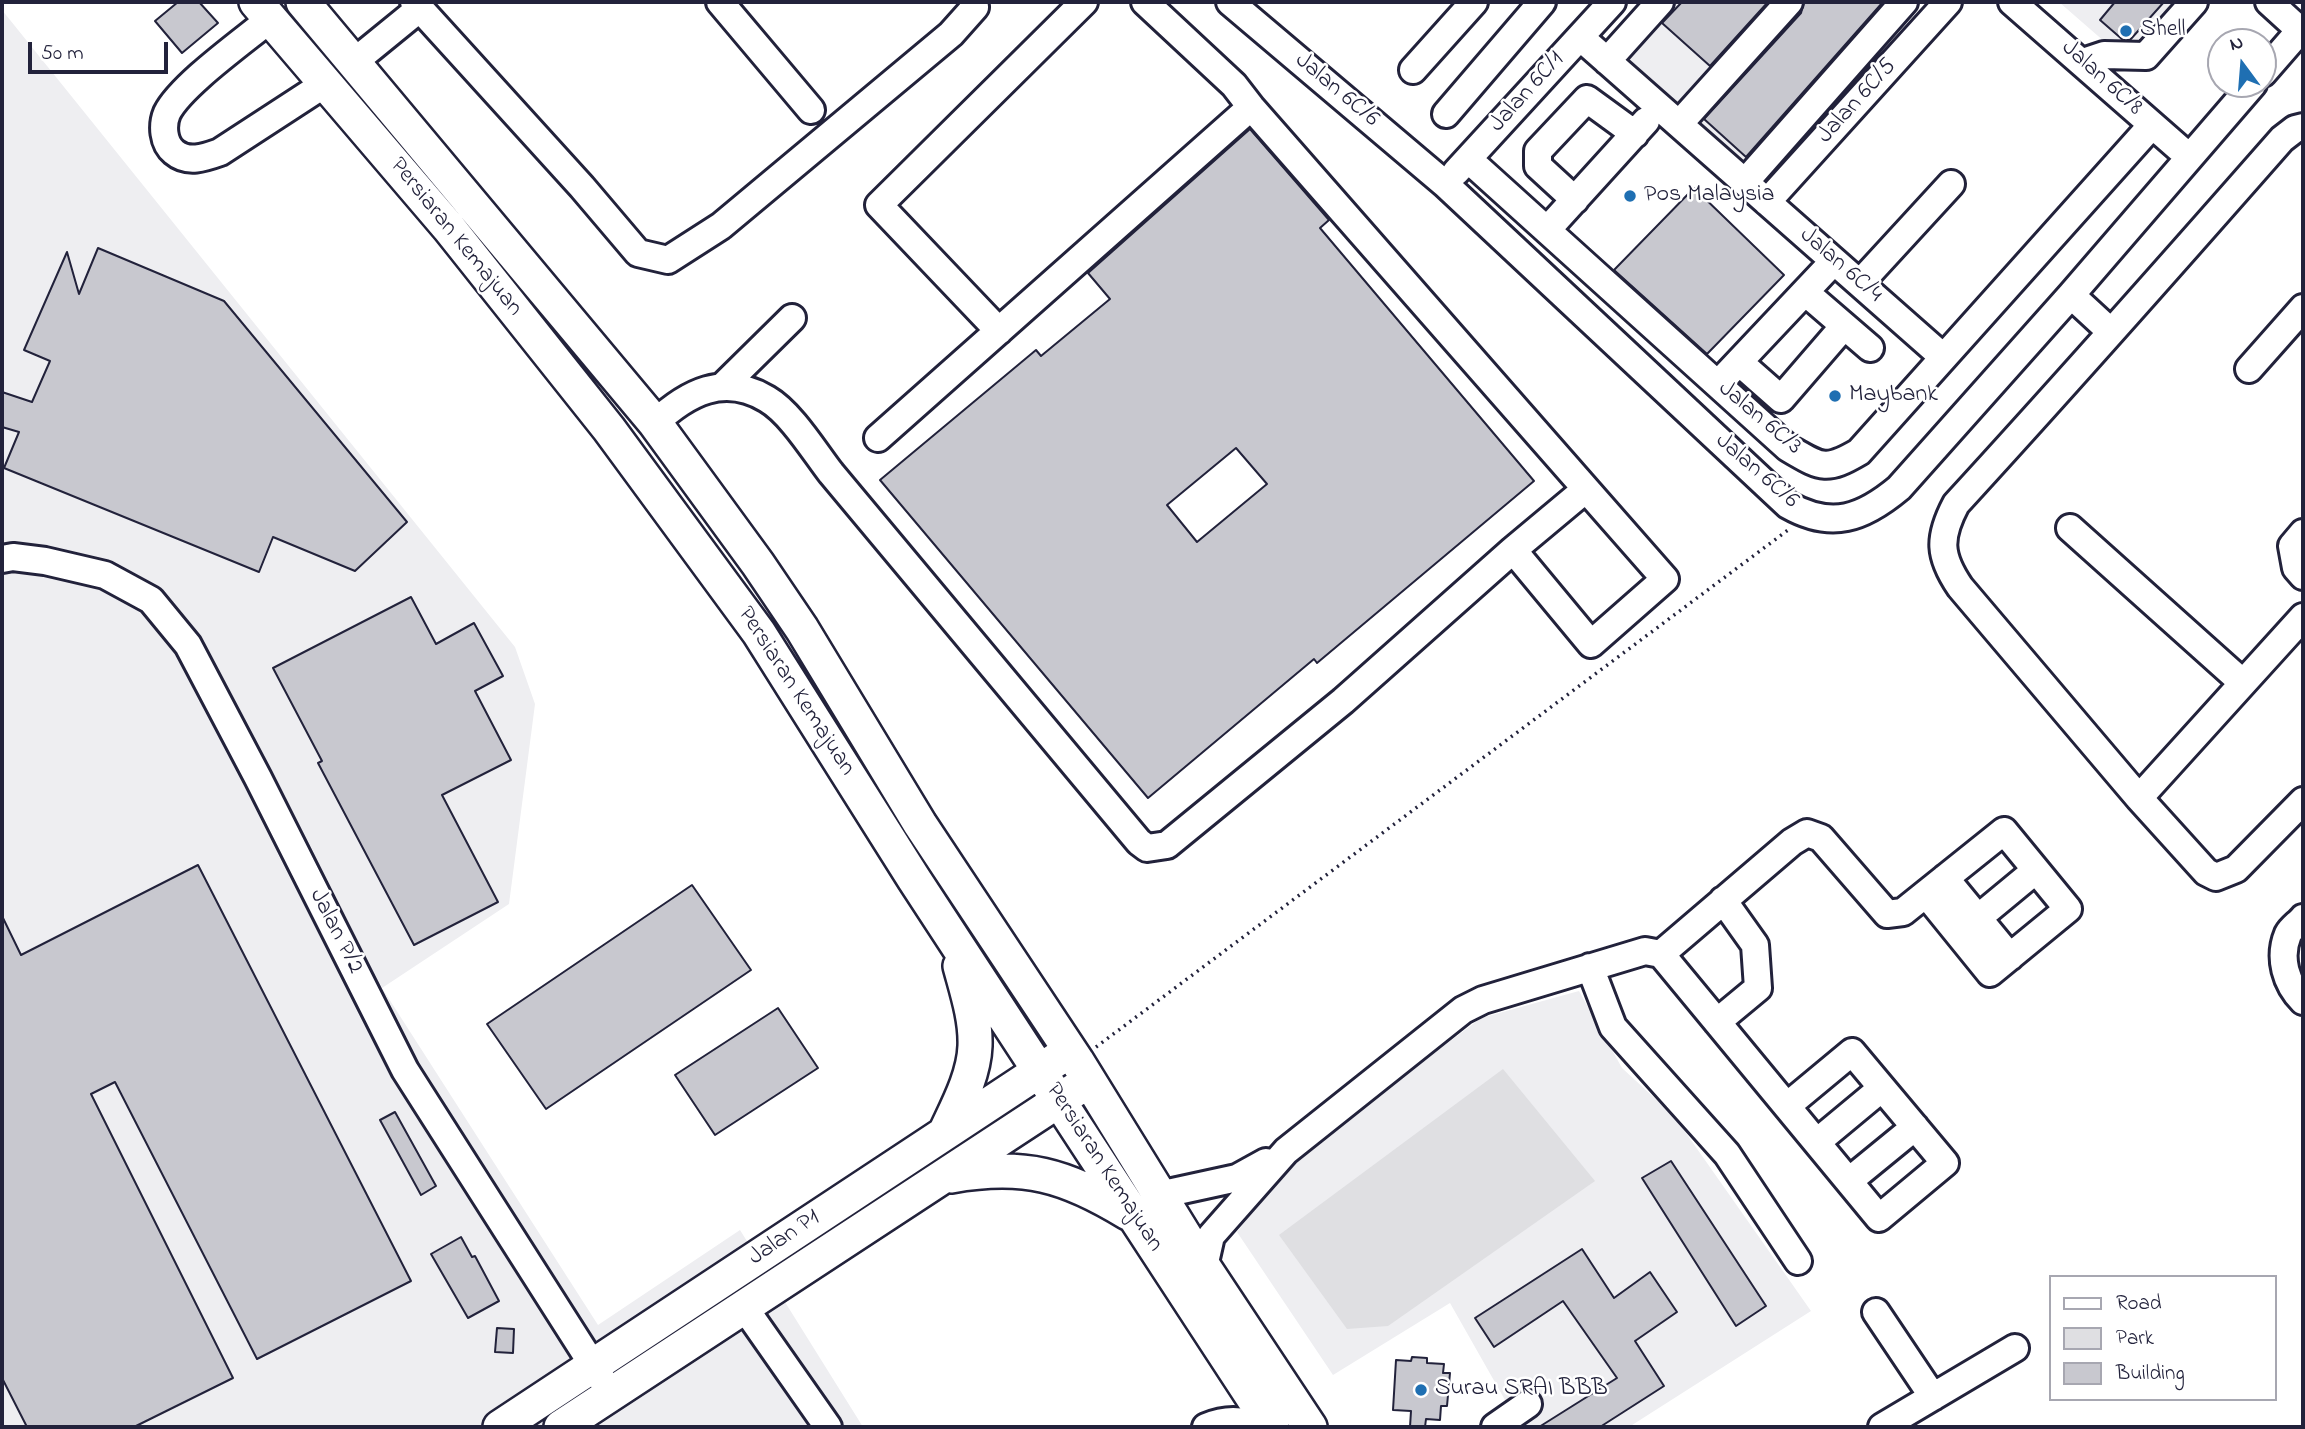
<!DOCTYPE html>
<html>
<head>
<meta charset="utf-8">
<style>
	body { margin:0 }
	#map { position:relative; width:2305px; height:1429px; overflow:hidden; background:#fff; font-family:"Indie Flower",sans-serif }
	canvas { display:block }
	.frame { position:absolute; inset:0; border:4px solid #22223b; pointer-events:none }
	.legend { position:absolute; left:2049px; top:1275px; width:228px; height:126px; box-sizing:border-box; background:#fff; border:2px solid #a7a7b1; margin:0; padding:9px 12px; list-style:none; font-size:21px; color:#22223b }
	.legend li { display:flex; align-items:center; gap:14px; height:35px }
	.legend b { width:35px; border:2px solid #a7a7b1 }
	.north { position:absolute; left:2207px; top:28px; width:70px; height:70px; box-sizing:border-box; background:#fff; border:2px solid #a7a7b1; border-radius:50%; rotate:344deg; font-size:19px; font-weight:700; line-height:28px; text-align:center; color:#22223b }
	.north::after { content:''; display:block; margin:auto; width:24px; height:32px; background:#1f6fb2; clip-path:polygon(50% 0,100% 100%,50% 72%,0 100%) }
	.scale { position:absolute; left:28px; top:42px; width:140px; height:32px; box-sizing:border-box; border:4px solid #22223b; border-top:0; padding-left:9px; font-size:21px; line-height:24px; white-space:nowrap; color:#22223b; -webkit-text-stroke:5px #fff; paint-order:stroke }
</style>
</head>
<body>
<div id="map">
<canvas width="2305" height="1429"></canvas>
<div class="frame"></div>
<ul class="legend">
<li><b style="height:9px;background:#fff"></b>Road</li>
<li><b style="height:19px;background:#dfdfe2"></b>Park</li>
<li><b style="height:19px;background:#c8c8cf"></b>Building</li>
</ul>
<div class="north">N</div>
<div class="scale">50 m</div>
</div>
<script>
const g = document.querySelector('canvas').getContext('2d');
g.lineJoin = 'round';
function fill(path, color) { g.fillStyle = color; g.fill(path, 'evenodd'); }
function trace(path, color, width, dash) { g.strokeStyle = color; g.lineWidth = width; g.lineCap = dash ? 'butt' : 'round'; g.setLineDash(dash || []); g.stroke(path); }
function drawText(font, color, halo, rows, align = 'center') {
  g.font = font + ' "Indie Flower",sans-serif'; g.lineWidth = 5; g.setLineDash([]); g.textBaseline = 'middle'; g.strokeStyle = halo; g.fillStyle = color; for (const [text, x, y, turn = 0] of rows) {
    g.save(); g.translate(x, y); g.rotate((+turn || 0) * Math.PI / 180); g.textAlign = isNaN(turn) ? turn : align; if (halo) g.strokeText(text, 0, 0); g.fillText(text, 0, 0); g.restore();
  }
}
fill(new Path2D(`
	M1659,2H1919L1756,178L1615,48Z
	M2059,2H2182L2129,63Z
	M2,10L515,647L535,704L509,904L382,988L598,1325L740,1230L863,1427H2Z
	M1579,991L1622,1068L1674,1116L1811,1311L1629,1427H1481L1509,1407L1450,1303L1333,1375L1237,1232L1296,1156L1481,1018Z`), '#eeeef1');
fill(new Path2D(`
	M1503,1069L1595,1181L1388,1326L1347,1329L1279,1235Z`), '#dfdfe2');
const building = new Path2D(`
	M178,2H199L218,23L182,53L155,21Z
	M1682,2H1768L1710,66L1662,23Z
	M1804,2H1883L1746,157L1704,119L1801,13Z
	M2115,2H2164L2130,40H2123L2100,20Z
	M1250,129L1329,220L1320,228L1534,481L1317,663L1314,659L1148,798L880,480L1036,350L1041,356L1110,299L1088,273ZM1236,448L1267,484L1197,542L1167,505Z
	M1694,188L1784,275L1707,354L1614,270Z
	M98,248L224,301L407,522L355,571L273,537L259,572L4,468L19,432L2,427V392L32,402L50,361L24,350L67,252L79,294Z
	M411,597L436,644L474,623L503,676L475,691L511,760L442,795L498,902L414,945L318,763L322,761L273,668Z
	M198,865L411,1281L257,1359L115,1082L91,1094L233,1378L134,1427H27L2,1378V916L21,955Z
	M692,885L751,970L546,1109L487,1024Z
	M778,1008L818,1068L715,1135L675,1075Z
	M395,1112L436,1186L421,1195L380,1120Z
	M1671,1161L1766,1306L1736,1326L1642,1178Z
	M461,1237L472,1257L475,1256L499,1301L468,1318L431,1254Z
	M1582,1249L1614,1298L1650,1272L1677,1312L1635,1341L1664,1386L1600,1427H1539L1617,1378L1563,1301L1494,1347L1475,1318Z
	M497,1328L514,1329L513,1353L495,1352Z
	M1412,1357L1427,1358V1363L1444,1364L1443,1373H1450L1447,1406H1441L1440,1420L1426,1419L1425,1427H1410L1411,1411L1393,1410L1396,1360L1411,1361Z`);
fill(building, '#c8c8cf');
trace(building, '#22223b', 2);
const minor = new Path2D(`
	M414,2L582,187L638,253L668,260L721,226L951,34L975,7L974,2
	M720,2L811,110
	M1230,2L1445,184L1788,505C1832,530 1863,518 1899,488L2071,295L2253,84
	M2012,2L2189,157
	M2269,2L2303,33
	M270,19C245,40 181,85 167,113C162,125 163,143 174,152C188,164 206,157 220,152L326,83
	M1580,37L1943,357
	M1607,61L1660,2
	M354,62L419,9
	M2083,62L2104,55L2146,56L2194,2
	M1413,70L1474,2
	M2263,73L2303,27
	M1446,114L1542,2
	M1679,124L1789,2
	M2303,127L2295,129L2282,139C2174,262 2066,384 1956,504C1938,538 1939,556 1960,587L2139,798L2206,872L2216,877L2236,869L2303,801
	M1468,159L1788,448C1821,467 1825,472 1859,452L2152,125
	M1456,172L1612,2
	M1745,182L1904,2
	M1575,200L1538,166V151L1587,99L1635,134
	M1767,202L1948,2
	M1547,230L1646,121
	M1860,283L1951,184
	M1805,292L1870,348
	M2071,295L2110,331
	M999,331L879,205L1084,2
	M1739,362L1781,399L1844,326
	M2249,369L2303,308
	M1718,384L1834,261
	M723,386L792,318
	M655,423C687,393 724,373 767,399C791,413 814,451 831,473L1139,842L1147,848L1167,845L1343,701L1513,550L1586,489L1251,107L1234,85L1145,2
	M878,438L1251,107
	M2070,528L2243,683
	M2303,533L2292,546L2296,568L2303,576
	M1513,550L1591,644L1665,579L1586,489
	M2,559L13,557L45,561L105,575L151,600L188,645L258,778L405,1070L603,1381
	M2139,798L2303,617
	M1945,878L2010,957
	M1978,918L2036,870
	M2303,918C2299,923 2291,928 2288,934C2278,958 2286,984 2303,1001
	M1661,954L1792,842L1807,833L1821,838L1887,914L1903,912L2004,831L2068,909L1990,973L1926,894
	M1590,967L1613,1027L1727,1154L1798,1261
	M1717,1022L1758,988L1755,945L1723,900
	M1817,1142L1882,1088
	M1849,1181L1915,1127
	M1159,1195L1237,1178L1266,1162
	M1204,1267L1211,1236L1286,1151L1463,1010L1483,1000L1645,951L1661,954L1879,1218L1945,1163L1852,1052L1787,1106
	M744,1307L828,1427
	M1876,1312L1933,1397
	M1206,1427C1223,1420 1240,1418 1257,1427
	M1495,1427L1528,1404
	M1882,1427L2015,1348`);
const major = new Path2D(`
	M256,2L449,228L609,429L759,633L914,879L1272,1427
	M303,2L655,423L758,564L802,629L920,824L1077,1061L1204,1267L1310,1427
	M945,1133C957,1107 974,1076 975,1046C976,1019 967,992 960,966
	M951,1176C1024,1163 1066,1175 1128,1213
	M500,1427L1059,1058
	M561,1427L1078,1088`);
trace(minor, '#22223b', 32);
trace(major, '#22223b', 38);
trace(new Path2D(`
	M1096,1047L1788,530`), '#22223b', 3.5, [2, 5]);
trace(minor, '#fff', 26);
trace(major, '#fff', 33);
for (const [x, y, r, color] of [
	[2126,31,7,"#1f6fb2"],
	[1630,196,7,"#1f6fb2"],
	[1835,396,7,"#1f6fb2"],
	[1421,1390,7,"#1f6fb2"]
]) { const dot = new Path2D(); dot.arc(x, y, r, 0, 2 * Math.PI); g.fillStyle = color; g.fill(dot); trace(dot, '#fff', 2.5); }
drawText('24px', '#22223b', '#fff', [
	["Shell",2140,31],
	["Pos Malaysia",1644,196],
	["Maybank",1849,396],
	["Surau SRAI BBB",1435,1390]
], 'left');
drawText('24px', '#22223b', '#fff', [
	["Jalan 6C/8",2101,79,42],
	["Jalan 6C/6",1336,91,40],
	["Jalan 6C/1",1528,93,-48],
	["Jalan 6C/5",1858,102,-48],
	["Persiaran Kemajuan",455,238,51],
	["Jalan 6C/4",1840,266,41],
	["Jalan 6C/3",1759,419,40],
	["Jalan 6C/6",1756,472,41],
	["Persiaran Kemajuan",795,692,57],
	["Jalan P/2",335,932,63],
	["Persiaran Kemajuan",1103,1168,57],
	["Jalan P1",785,1239,-34]
]);
</script>
</body>
</html>
